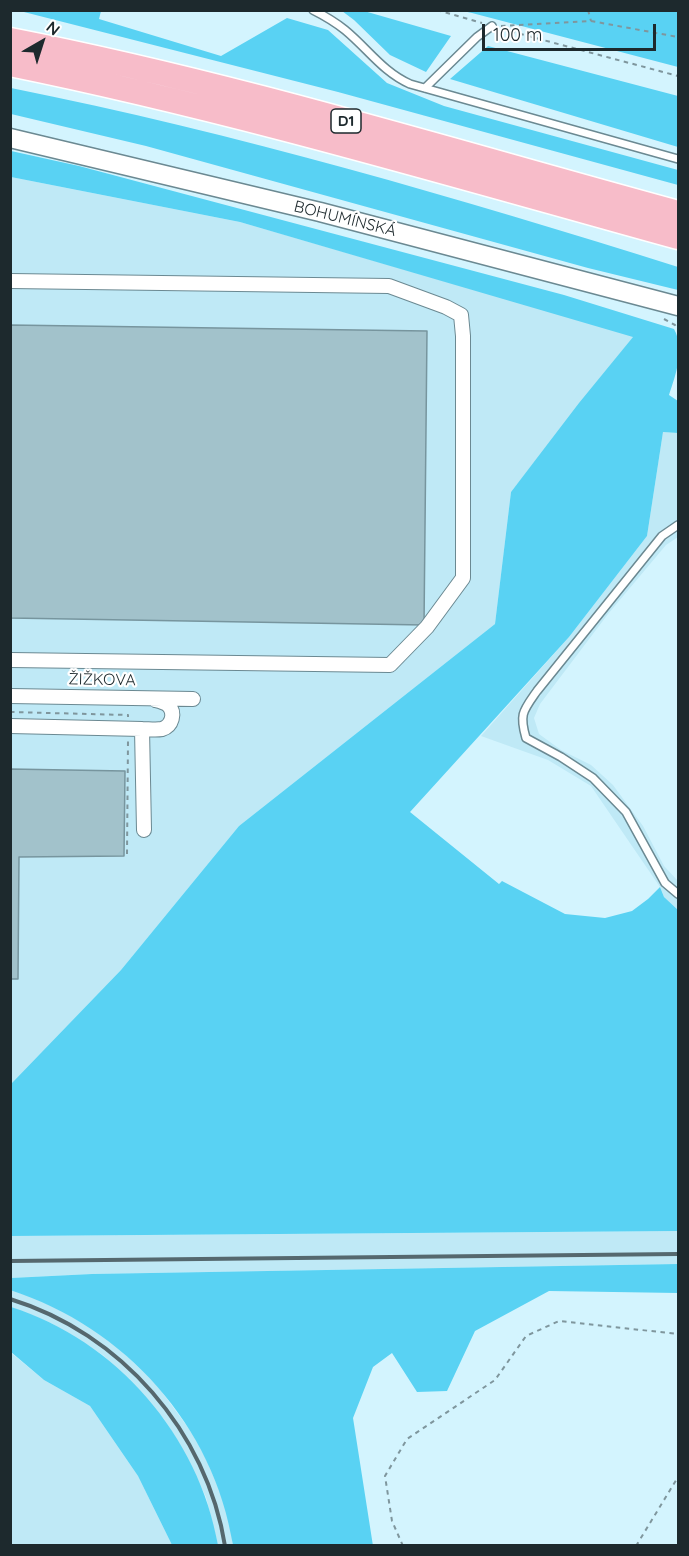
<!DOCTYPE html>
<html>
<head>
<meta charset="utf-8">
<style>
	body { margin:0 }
	#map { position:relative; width:689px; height:1556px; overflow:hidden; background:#d3f4fe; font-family:Quicksand,sans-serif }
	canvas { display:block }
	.frame { position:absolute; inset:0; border:12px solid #1d292d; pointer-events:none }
	.north { position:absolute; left:12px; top:12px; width:60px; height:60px; -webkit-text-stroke:4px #fff; paint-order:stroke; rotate:39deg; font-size:16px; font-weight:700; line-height:24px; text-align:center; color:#1d292d }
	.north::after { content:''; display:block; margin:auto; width:21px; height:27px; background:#1d292d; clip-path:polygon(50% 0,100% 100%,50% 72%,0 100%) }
	.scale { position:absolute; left:482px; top:24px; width:174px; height:27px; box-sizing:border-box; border:3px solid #1d292d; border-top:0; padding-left:8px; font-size:18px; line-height:21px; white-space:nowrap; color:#1d292d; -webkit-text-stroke:4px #fff; paint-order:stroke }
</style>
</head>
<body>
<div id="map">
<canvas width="689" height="1556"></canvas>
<div class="frame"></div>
<div class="north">N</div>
<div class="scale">100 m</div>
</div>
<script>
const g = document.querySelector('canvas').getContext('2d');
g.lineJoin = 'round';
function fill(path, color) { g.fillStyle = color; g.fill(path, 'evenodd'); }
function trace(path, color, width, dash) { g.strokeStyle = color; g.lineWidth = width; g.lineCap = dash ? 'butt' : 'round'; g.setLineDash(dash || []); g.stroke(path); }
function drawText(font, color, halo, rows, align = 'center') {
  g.font = font + ' Quicksand,sans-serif'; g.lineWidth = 4.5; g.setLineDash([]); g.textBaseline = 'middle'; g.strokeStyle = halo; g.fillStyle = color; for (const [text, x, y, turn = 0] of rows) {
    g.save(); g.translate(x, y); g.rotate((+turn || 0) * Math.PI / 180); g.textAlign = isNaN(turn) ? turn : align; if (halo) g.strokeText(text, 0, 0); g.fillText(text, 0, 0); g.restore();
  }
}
fill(new Path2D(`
	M11,177L240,222L634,336L511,492L495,624L239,826L121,970L11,1084Z
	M663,432L678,433V537L666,545L608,614L540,704L534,718L539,734L561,750L591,765L613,785L643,826L664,866L678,881V910L664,897L660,887L591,786L548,760L481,736L569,637L647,536Z
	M678,1231V1264L92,1274L11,1278V1236Z
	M10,1290L32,1297L58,1309L85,1324L113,1343L156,1384L192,1433L208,1463L220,1492L230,1524L233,1545H218L206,1497L178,1441L164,1419L103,1355L51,1323L11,1307Z
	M10,1352L44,1380L90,1406L138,1476L172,1545H11Z`), '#bfe9f6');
fill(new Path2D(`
	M20,11H101L99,19L221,56L287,18L328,30L387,83L444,106L678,170V185L338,92Z
	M342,11H364L451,36L426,72L390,55L354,20Z
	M463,11H678V67L472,13Z
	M488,46L678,96V147L450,79Z
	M11,88C236,133 459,198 678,267V290L588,268L146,146L11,114Z
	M11,151L79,166L564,295L674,329C685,349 676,374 669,395L678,401V433L663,432L647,536L569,637L410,812L499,884L502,881L565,914L605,918L632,911L648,899L660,887L664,897L678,910V1231L11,1236V1084L121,970L239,826L495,624L511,492L579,403L633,337L240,222L11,177Z
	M678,1264V1293L549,1291L475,1331L447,1391L417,1392L392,1353L373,1367L353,1418L373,1546L233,1545C214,1426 125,1327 10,1290L11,1278L92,1274Z
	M11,1307C116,1340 199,1436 218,1545H172L138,1476L90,1406L44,1380L11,1352Z`), '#59d2f3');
const building = new Path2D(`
	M10,325L427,331L424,625L10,618Z
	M10,769L125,771L124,856L19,857L18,979H10Z`);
fill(building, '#a2c2cb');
trace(building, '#77959e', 1.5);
const lane = new Path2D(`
	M313,10C325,16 335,22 345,30C368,49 383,72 410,84L678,159
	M425,88L477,37L492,26
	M678,525L662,536L537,691C523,711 519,714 526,738L561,757L593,778L626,812L665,883L678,894`);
const street = new Path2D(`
	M10,281L389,286L446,307L461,315L463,336V578L427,627L390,665L10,660
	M10,696L193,699
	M10,726L142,729L144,830
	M142,729C148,729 156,730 162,729C172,726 176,713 168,705C164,702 159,701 155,700`);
const secondary = new Path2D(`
	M10,138L320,212L678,306`);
const highway = new Path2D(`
	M10,40C236,84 457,153 678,213
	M10,64C236,110 457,176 678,237`);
trace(lane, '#6b8992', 10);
trace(street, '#6b8992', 16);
trace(secondary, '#6b8992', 21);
trace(highway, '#fff', 27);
trace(new Path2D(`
	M437,10L482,23
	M588,10L591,21
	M501,26L591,21L678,37
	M502,29L678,76
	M664,319L675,325L678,330
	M10,712L128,715V717
	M127,854L128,741
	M403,1546L392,1521L385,1476L407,1439L495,1380L526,1336L559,1321L678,1334
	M636,1546L678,1477`), '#7f969d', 2, [4.5, 4.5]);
trace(lane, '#fff', 7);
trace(street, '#fff', 14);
trace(secondary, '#fff', 18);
trace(highway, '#f7bcc9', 24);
trace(new Path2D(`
	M10,1261L678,1254
	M10,1299C121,1333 207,1432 225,1546`), '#55686e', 4);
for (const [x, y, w] of [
	[346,121,30]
]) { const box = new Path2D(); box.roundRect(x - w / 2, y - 12, w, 24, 4.5); g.fillStyle = '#fff'; g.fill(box); trace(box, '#1d292d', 1.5); }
drawText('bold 15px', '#1d292d', null, [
	["D1",346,121]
]);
drawText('16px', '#1d292d', '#fff', [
	["BOHUMÍNSKÁ",345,219,14],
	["ŽIŽKOVA",102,680,1]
]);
</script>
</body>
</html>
